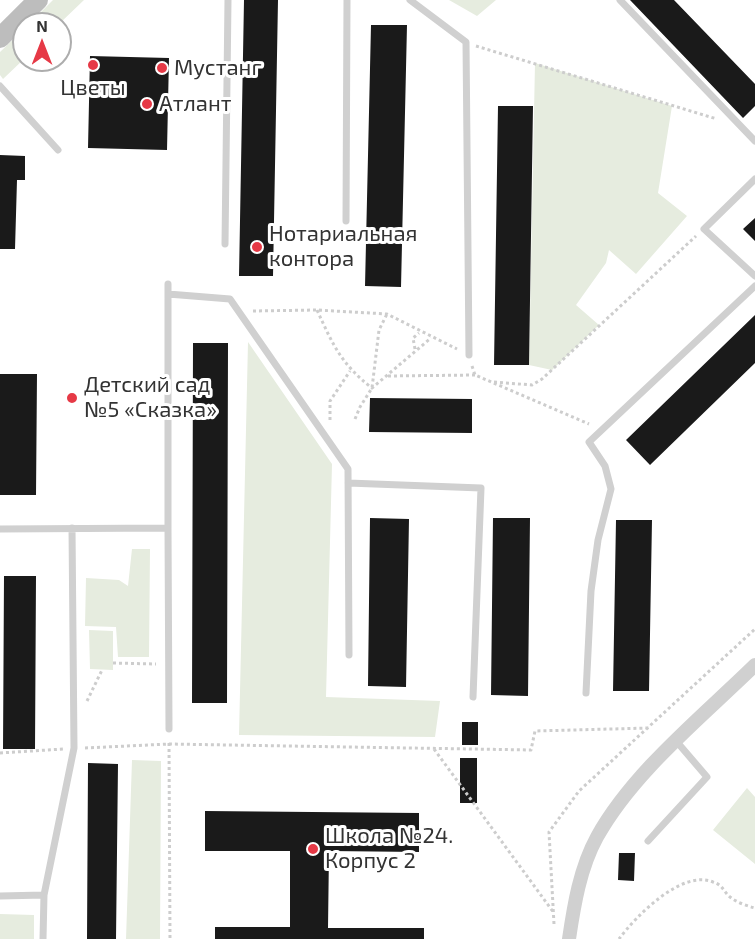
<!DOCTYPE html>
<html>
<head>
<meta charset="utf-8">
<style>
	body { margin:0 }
	#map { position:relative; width:755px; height:939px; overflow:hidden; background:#fff; font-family:"Exo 2",sans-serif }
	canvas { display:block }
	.north { position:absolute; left:12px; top:12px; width:60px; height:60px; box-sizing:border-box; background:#fff; border:2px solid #adadad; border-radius:50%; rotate:0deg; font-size:16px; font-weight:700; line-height:24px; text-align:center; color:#333 }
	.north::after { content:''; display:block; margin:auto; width:21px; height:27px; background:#e63946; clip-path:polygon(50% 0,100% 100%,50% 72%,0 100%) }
</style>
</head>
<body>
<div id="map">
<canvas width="755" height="939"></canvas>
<div class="north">N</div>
</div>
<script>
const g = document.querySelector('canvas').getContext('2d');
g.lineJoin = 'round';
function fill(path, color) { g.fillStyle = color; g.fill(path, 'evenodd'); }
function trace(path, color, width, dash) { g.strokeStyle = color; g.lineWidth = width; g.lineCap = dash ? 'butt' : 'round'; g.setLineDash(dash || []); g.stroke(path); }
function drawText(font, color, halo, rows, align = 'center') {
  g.font = font + ' "Exo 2",sans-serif'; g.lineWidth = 6; g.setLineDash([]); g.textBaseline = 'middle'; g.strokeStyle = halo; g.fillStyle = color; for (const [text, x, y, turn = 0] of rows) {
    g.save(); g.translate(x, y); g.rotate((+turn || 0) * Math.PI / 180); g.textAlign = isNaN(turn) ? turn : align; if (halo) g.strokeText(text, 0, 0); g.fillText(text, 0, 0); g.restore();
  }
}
fill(new Path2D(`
	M53,0H84L59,24H29Z
	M449,0H496L477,16Z
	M24,29V59L3,79L0,75V52Z
	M535,63L672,106L658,193L687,216L636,274L609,250L606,263L576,305L599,325L552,370L529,365Z
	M248,342L332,464L326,697L440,701L435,737L239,735Z
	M132,549H150L149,657H118L116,627L85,626L86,578L119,580L128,586Z
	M89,630L113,631V670L90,669Z
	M132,760L161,761L160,939H126Z
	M747,788L755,797V864L713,830Z
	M0,914L34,915V939H0Z`), '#e6ecdf');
fill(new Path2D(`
	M244,0H278L273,276H239Z
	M630,0H674L755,84V106L743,118Z
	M371,25H407L401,287L365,286Z
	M90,56L169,58L167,150L88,148Z
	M498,106H533L529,365H494Z
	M0,155L25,156V180H17L15,249H0Z
	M755,218V241L743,229Z
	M755,315V363L650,465L626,440Z
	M193,343H228L227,703H192Z
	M0,374H37L36,495H0Z
	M370,398L472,399V433L369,432Z
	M370,518L409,519L406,687L368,686Z
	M493,518H530L528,696L491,695Z
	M616,520H652L649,691H613Z
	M4,576H36L35,749H3Z
	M462,722H478V745H462Z
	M460,758H477V803H460Z
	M88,763L118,764L116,939H87Z
	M205,811L419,813V852L329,851L328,928H424V939H215V927H290V851H205Z
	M619,853H635L634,881L618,880Z`), '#1a1a1a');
trace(new Path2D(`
	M476,46L717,119
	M317,310C333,345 341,364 372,388L431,338
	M253,311L317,310L387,314L457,349
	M415,349L413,338L419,333
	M472,366L475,375L589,424
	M388,376L475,375
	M494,382L532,385L542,379L696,236
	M355,419L360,407L372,388L379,330L387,314
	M330,420V401L350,371
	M113,663L156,664
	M87,701L102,670
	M169,743L170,939
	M85,748L169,744L531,750L535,731L649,728
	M434,749L554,913
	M0,753L63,749
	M554,924L549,832L579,791L755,629
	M619,939C636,916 682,869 713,882C723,885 723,891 730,897C736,902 747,906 755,908`), '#cdcdcd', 3, [3, 3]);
trace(new Path2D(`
	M410,0L466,42L469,355
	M620,0L755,141
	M0,86L58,150
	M755,179L704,229L755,276
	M346,221L347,0
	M225,244L228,0
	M168,284V528
	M168,294L230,299L348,469L349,655
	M348,483L481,488L473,697
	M0,529L168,528L169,729
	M586,693L591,591L598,540L611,489L605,466L589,442L755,286
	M648,841L707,777L677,742
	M0,896L44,895
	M43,939L44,895L74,748L72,528`), '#d0d0d0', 7);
trace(new Path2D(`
	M569,939C574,905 580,868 597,837C633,772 702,717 755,665`), '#d0d0d0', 14);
trace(new Path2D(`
	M0,38L38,0`), '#bdbdbd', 20);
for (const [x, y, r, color] of [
	[93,65,6,"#e63946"],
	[162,68,6,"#e63946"],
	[147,104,6,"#e63946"],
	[257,247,6,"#e63946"],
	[72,398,6,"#e63946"],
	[313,849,6,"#e63946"]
]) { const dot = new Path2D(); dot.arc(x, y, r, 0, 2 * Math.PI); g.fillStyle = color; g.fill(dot); trace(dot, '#fff', 2); }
drawText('22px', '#333', '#fff', [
	["Мустанг",174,68],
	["Цветы",93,88,"center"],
	["Атлант",159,104],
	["Нотариальная",269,234],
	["контора",269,259],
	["Детский сад",84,385],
	["№5 «Сказка»",84,410],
	["Школа №24.",325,836],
	["Корпус 2",325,861]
], 'left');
</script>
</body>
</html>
